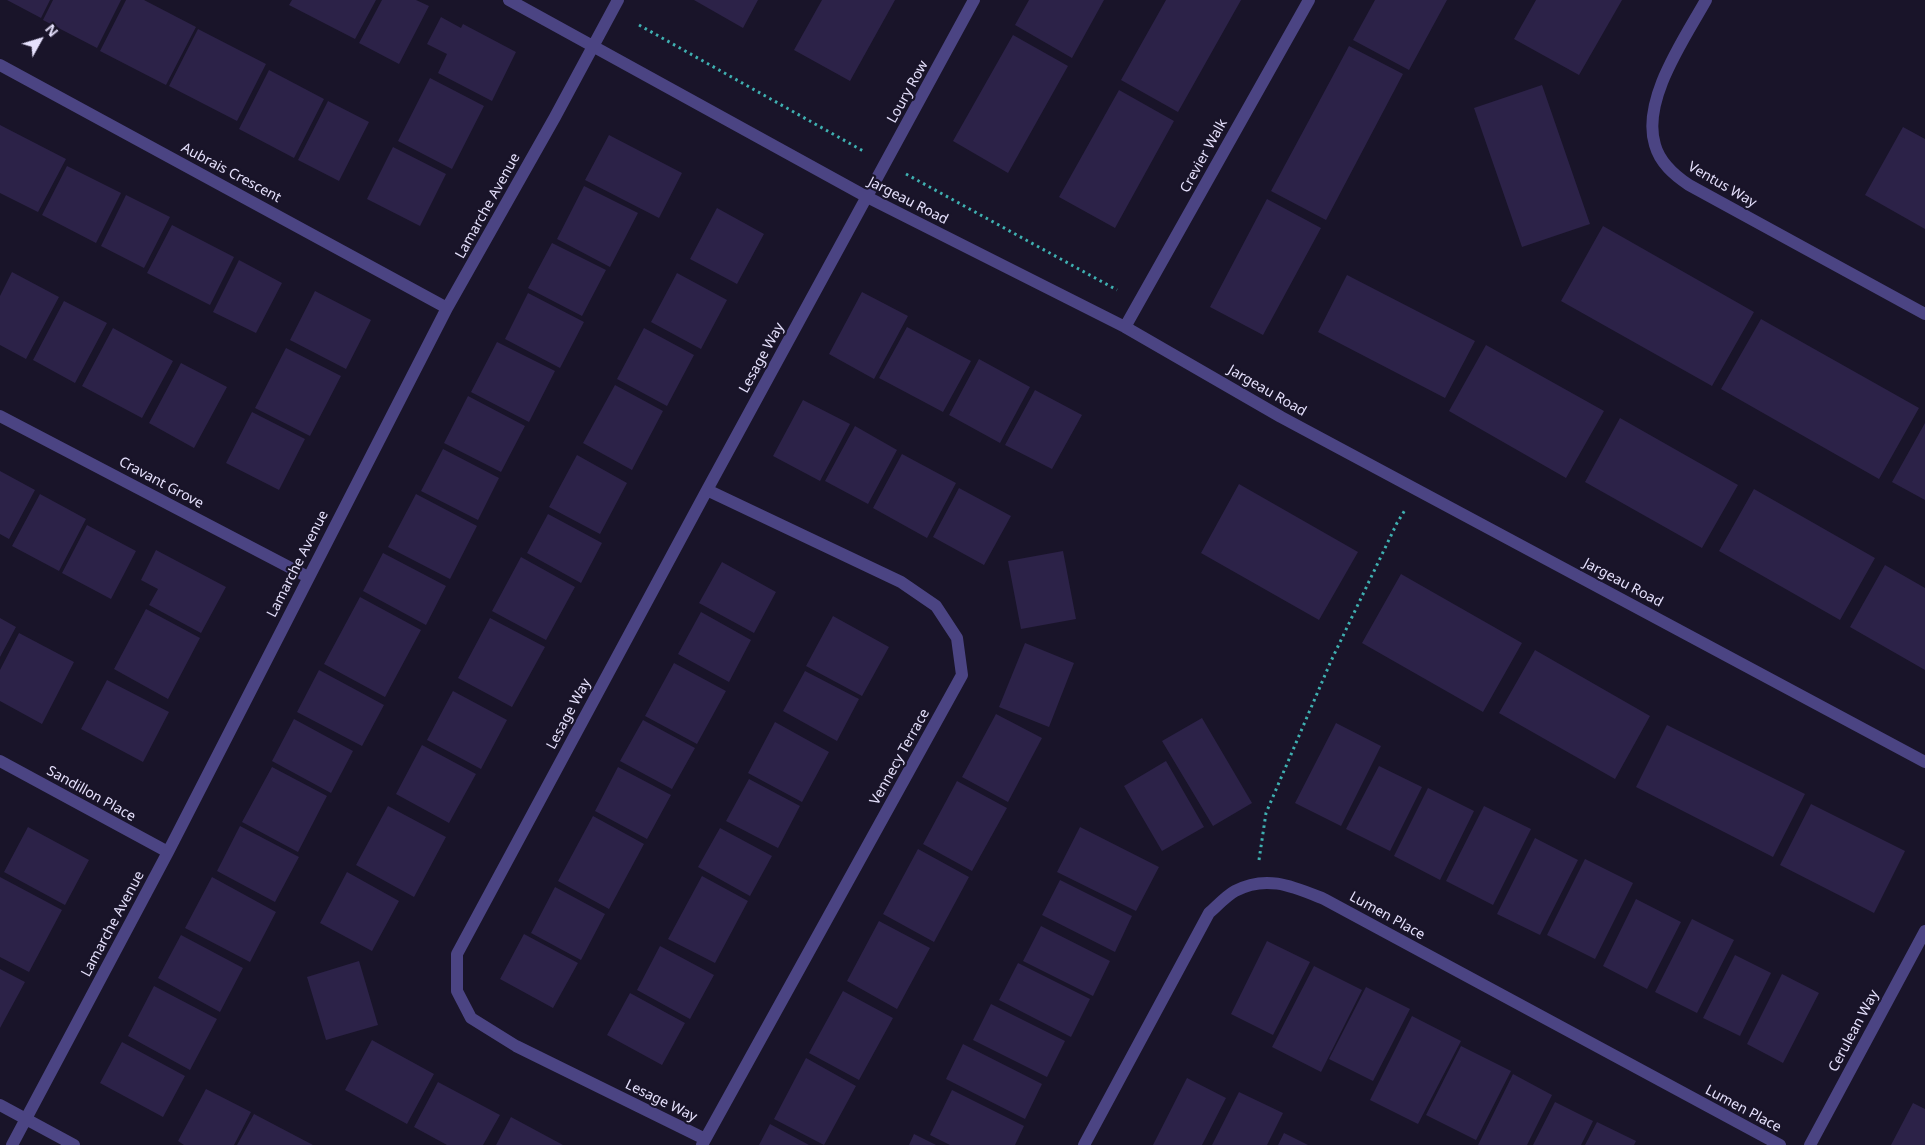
<!DOCTYPE html>
<html>
<head>
<meta charset="utf-8">
<style>
	body { margin:0 }
	#map { position:relative; width:1925px; height:1145px; overflow:hidden; background:#191429; font-family:"Noto Sans",sans-serif }
	canvas { display:block }
	.north { position:absolute; left:15px; top:15px; width:50px; height:50px; -webkit-text-stroke:4px #191429; paint-order:stroke; rotate:51deg; font-size:14px; font-weight:700; line-height:20px; text-align:center; color:#e5e0fc }
	.north::after { content:''; display:block; margin:auto; width:18px; height:22px; background:#e5e0fc; clip-path:polygon(50% 0,100% 100%,50% 72%,0 100%) }
</style>
</head>
<body>
<div id="map">
<canvas width="1925" height="1145"></canvas>
<div class="north">N</div>
</div>
<script>
const g = document.querySelector('canvas').getContext('2d');
g.lineJoin = 'round';
function fill(path, color) { g.fillStyle = color; g.fill(path, 'evenodd'); }
function trace(path, color, width, dash) { g.strokeStyle = color; g.lineWidth = width; g.lineCap = dash ? 'butt' : 'round'; g.setLineDash(dash || []); g.stroke(path); }
function drawText(font, color, halo, rows, align = 'center') {
  g.font = font + ' "Noto Sans",sans-serif'; g.lineWidth = 4.5; g.setLineDash([]); g.textBaseline = 'middle'; g.strokeStyle = halo; g.fillStyle = color; for (const [text, x, y, turn = 0] of rows) {
    g.save(); g.translate(x, y); g.rotate((+turn || 0) * Math.PI / 180); g.textAlign = isNaN(turn) ? turn : align; if (halo) g.strokeText(text, 0, 0); g.fillText(text, 0, 0); g.restore();
  }
}
fill(new Path2D(`
	M7,0H50L41,18Z
	M53,0H121L97,48L43,20Z
	M126,0H144L196,27L166,85L100,51Z
	M292,0H376L355,39L289,5Z
	M382,0H416L429,6L399,64L359,43Z
	M694,0H758L743,28Z
	M822,0H895L850,81L794,50Z
	M1029,0H1104L1072,58L1015,25Z
	M1166,0H1241L1178,112L1121,80Z
	M1375,0H1447L1409,70L1353,40Z
	M1536,0H1622L1579,75L1514,39Z
	M441,17L461,28L463,24L516,52L492,101L438,73L447,54L427,44Z
	M198,29L266,64L237,121L169,86Z
	M1013,35L1068,66L1008,173L953,141Z
	M1349,46L1403,74L1326,220L1271,191Z
	M269,70L324,99L294,158L239,129Z
	M430,78L484,106L452,169L398,141Z
	M1542,85L1590,224L1522,247L1474,108Z
	M1119,90L1174,121L1115,228L1059,197Z
	M328,101L369,122L339,181L298,160Z
	M0,125L66,159L38,212L0,193Z
	M1903,127L1925,139V229L1865,195Z
	M609,135L682,173L659,218L585,180Z
	M393,147L446,174L420,226L367,199Z
	M67,166L121,193L96,243L42,215Z
	M584,186L638,213L610,267L557,239Z
	M126,195L170,217L144,268L101,246Z
	M1267,199L1321,228L1263,335L1210,307Z
	M717,208L764,234L737,284L690,259Z
	M172,225L234,257L210,305L147,273Z
	M1603,226L1754,312L1712,386L1561,301Z
	M552,243L606,270L582,316L528,288Z
	M239,260L282,283L256,333L213,312Z
	M12,272L59,297L26,359L0,345V296Z
	M677,273L727,300L701,349L651,322Z
	M1347,275L1475,341L1445,398L1318,332Z
	M315,291L371,320L346,369L290,340Z
	M862,292L908,316L874,379L829,354Z
	M528,293L584,322L560,368L505,339Z
	M64,301L107,323L75,383L33,360Z
	M1761,319L1919,408L1879,479L1721,389Z
	M907,327L971,361L943,412L879,378Z
	M113,328L173,361L142,418L82,386Z
	M644,328L694,355L667,406L617,379Z
	M497,342L555,371L529,422L471,392Z
	M1486,345L1604,411L1566,478L1449,411Z
	M286,348L341,376L310,436L255,408Z
	M979,359L1030,387L1000,443L949,415Z
	M181,363L227,387L194,448L149,423Z
	M615,385L663,411L632,470L583,443Z
	M1035,390L1082,415L1052,469L1005,445Z
	M468,396L525,426L501,472L444,443Z
	M803,400L850,424L820,481L773,456Z
	M252,412L305,439L279,490L226,463Z
	M1620,418L1738,485L1702,548L1585,482Z
	M1925,423V500L1892,482Z
	M855,426L897,450L868,504L825,481Z
	M443,449L499,478L478,520L421,491Z
	M902,454L956,483L927,538L873,508Z
	M577,455L627,483L600,534L549,507Z
	M0,471L35,490L9,539L0,534Z
	M1239,484L1358,552L1319,620L1201,553Z
	M959,488L1011,516L984,565L933,537Z
	M1754,489L1875,558L1840,620L1719,551Z
	M40,494L86,519L59,571L12,546Z
	M416,494L477,526L450,579L388,547Z
	M548,514L602,543L581,583L527,553Z
	M87,525L136,551L111,599L62,573Z
	M156,550L226,587L201,633L149,605L158,589L141,580Z
	M1063,551L1076,619L1021,629L1008,561Z
	M383,553L446,586L426,625L363,591Z
	M521,557L575,587L546,640L492,611Z
	M722,562L776,592L754,633L699,603Z
	M1885,565L1925,588V670L1850,627Z
	M1401,574L1522,643L1483,712L1362,643Z
	M360,597L421,630L385,697L324,664Z
	M146,609L200,638L168,699L114,669Z
	M701,612L751,640L729,682L678,654Z
	M833,616L889,647L862,696L806,666Z
	M0,618L16,627L0,657Z
	M490,618L545,647L512,707L458,678Z
	M19,633L74,662L42,724L0,701V670Z
	M1025,643L1074,663L1049,727L999,707Z
	M1535,650L1650,716L1615,779L1499,713Z
	M674,663L726,691L697,744L645,716Z
	M319,670L384,705L362,746L297,712Z
	M805,671L859,699L837,741L783,711Z
	M107,680L169,712L143,762L81,729Z
	M453,691L507,720L481,769L427,740Z
	M996,714L1042,738L1008,802L962,777Z
	M1202,718L1252,803L1213,826L1162,741Z
	M294,719L353,751L331,793L272,761Z
	M643,720L695,748L672,789L620,761Z
	M775,722L829,752L802,802L748,773Z
	M1336,723L1381,746L1341,826L1295,803Z
	M1667,725L1805,794L1773,857L1636,787Z
	M422,745L476,774L449,823L396,794Z
	M1166,761L1204,827L1162,851L1124,786Z
	M1379,766L1422,787L1390,851L1346,829Z
	M272,767L327,796L298,852L242,822Z
	M618,767L671,795L647,839L595,811Z
	M749,779L800,806L778,848L726,821Z
	M957,781L1007,808L972,871L923,844Z
	M1428,788L1474,811L1440,880L1394,856Z
	M1811,804L1905,851L1874,913L1780,865Z
	M388,806L446,837L414,897L356,865Z
	M1484,806L1531,829L1493,905L1446,881Z
	M593,816L644,844L609,909L558,881Z
	M240,826L299,857L275,902L217,871Z
	M28,827L89,860L65,905L4,872Z
	M1080,827L1159,867L1136,911L1057,872Z
	M720,828L772,856L750,896L698,867Z
	M1535,838L1578,860L1540,935L1497,914Z
	M918,849L969,877L934,942L883,914Z
	M1585,859L1633,883L1595,959L1547,935Z
	M347,872L399,901L372,951L320,923Z
	M702,876L748,901L715,963L668,939Z
	M0,877L62,910L29,972L0,957Z
	M212,877L276,912L250,962L185,928Z
	M1060,880L1132,916L1115,952L1042,915Z
	M555,887L605,914L581,960L531,933Z
	M1636,899L1681,922L1647,989L1603,966Z
	M1692,919L1734,940L1697,1013L1655,992Z
	M879,921L930,948L897,1009L847,981Z
	M1041,926L1110,961L1093,996L1023,961Z
	M524,934L578,963L553,1008L500,979Z
	M181,935L243,968L220,1012L158,978Z
	M1267,941L1310,962L1273,1035L1231,1014Z
	M660,946L714,975L690,1019L637,990Z
	M1735,955L1771,973L1740,1036L1703,1018Z
	M359,961L378,1025L326,1040L307,977Z
	M1018,963L1090,999L1071,1037L999,1000Z
	M1314,966L1362,990L1321,1072L1272,1047Z
	M0,969L25,982L0,1028Z
	M1782,974L1819,993L1783,1063L1747,1044Z
	M154,986L217,1019L190,1070L128,1036Z
	M1366,987L1410,1009L1373,1081L1329,1059Z
	M843,991L893,1018L859,1080L809,1053Z
	M630,993L685,1023L662,1065L607,1035Z
	M991,1004L1065,1041L1047,1077L973,1040Z
	M1412,1016L1461,1041L1418,1124L1370,1100Z
	M372,1040L434,1074L407,1124L345,1090Z
	M122,1042L185,1076L163,1117L100,1083Z
	M963,1044L1042,1084L1025,1119L946,1079Z
	M1461,1046L1511,1071L1476,1140L1426,1115Z
	M806,1058L856,1086L824,1145L774,1119Z
	M1513,1074L1552,1095L1527,1145H1478Z
	M1187,1078L1226,1098L1202,1145H1153Z
	M438,1082L500,1115L483,1145H447L414,1127Z
	M206,1089L251,1112L234,1145H184L178,1141Z
	M952,1090L1024,1126L1015,1145H950L930,1135Z
	M1239,1092L1283,1113L1267,1145H1212Z
	M1555,1102L1593,1121L1581,1145H1533Z
	M1913,1103L1925,1109V1145H1891Z
	M254,1114L313,1145H237Z
	M511,1117L563,1145H496Z
	M1597,1122L1636,1141L1634,1145H1585Z
	M770,1124L809,1145H759Z
	M1284,1133L1308,1145H1278Z
	M914,1134L936,1145H909Z`), '#2c2248');
trace(new Path2D(`
	M639,25L865,152
	M906,174L1117,290
	M1259,860L1266,813L1331,661L1397,523L1405,510`), '#3fb0b1', 3, [2.5, 4]);
trace(new Path2D(`
	M509,0L867,197L1125,327L1281,417L1925,762
	M1706,0C1685,38 1641,100 1655,145C1660,163 1674,175 1689,185L1925,314
	M0,65L447,308
	M1125,327L1309,0
	M0,416L308,577
	M0,761L168,852
	M0,1105L74,1145
	M705,1139L516,1046L471,1018L457,991V954L707,490L974,0
	M12,1145L168,852L447,308L555,117L618,0
	M702,1145L962,675L957,638L936,606L901,582L707,490
	M1084,1145L1209,913C1217,906 1226,896 1235,891C1267,874 1294,887 1324,899L1780,1145
	M1810,1145L1925,931`), '#4b4483', 12);
drawText('14px', '#e5e0fc', '#191429', [
	["Loury Row",908,92,-61],
	["Crevier Walk",1204,156,-61],
	["Aubrais Crescent",231,173,28],
	["Ventus Way",1722,185,30],
	["Jargeau Road",908,201,27],
	["Lamarche Avenue",488,206,-61],
	["Lesage Way",762,358,-61],
	["Jargeau Road",1267,391,30],
	["Cravant Grove",161,483,28],
	["Lamarche Avenue",298,564,-63],
	["Jargeau Road",1623,583,28],
	["Lesage Way",569,714,-62],
	["Vennecy Terrace",900,757,-61],
	["Sandillon Place",91,794,29],
	["Lumen Place",1387,916,29],
	["Lamarche Avenue",113,924,-62],
	["Cerulean Way",1854,1031,-62],
	["Lesage Way",661,1101,26],
	["Lumen Place",1743,1109,28]
]);
</script>
</body>
</html>
